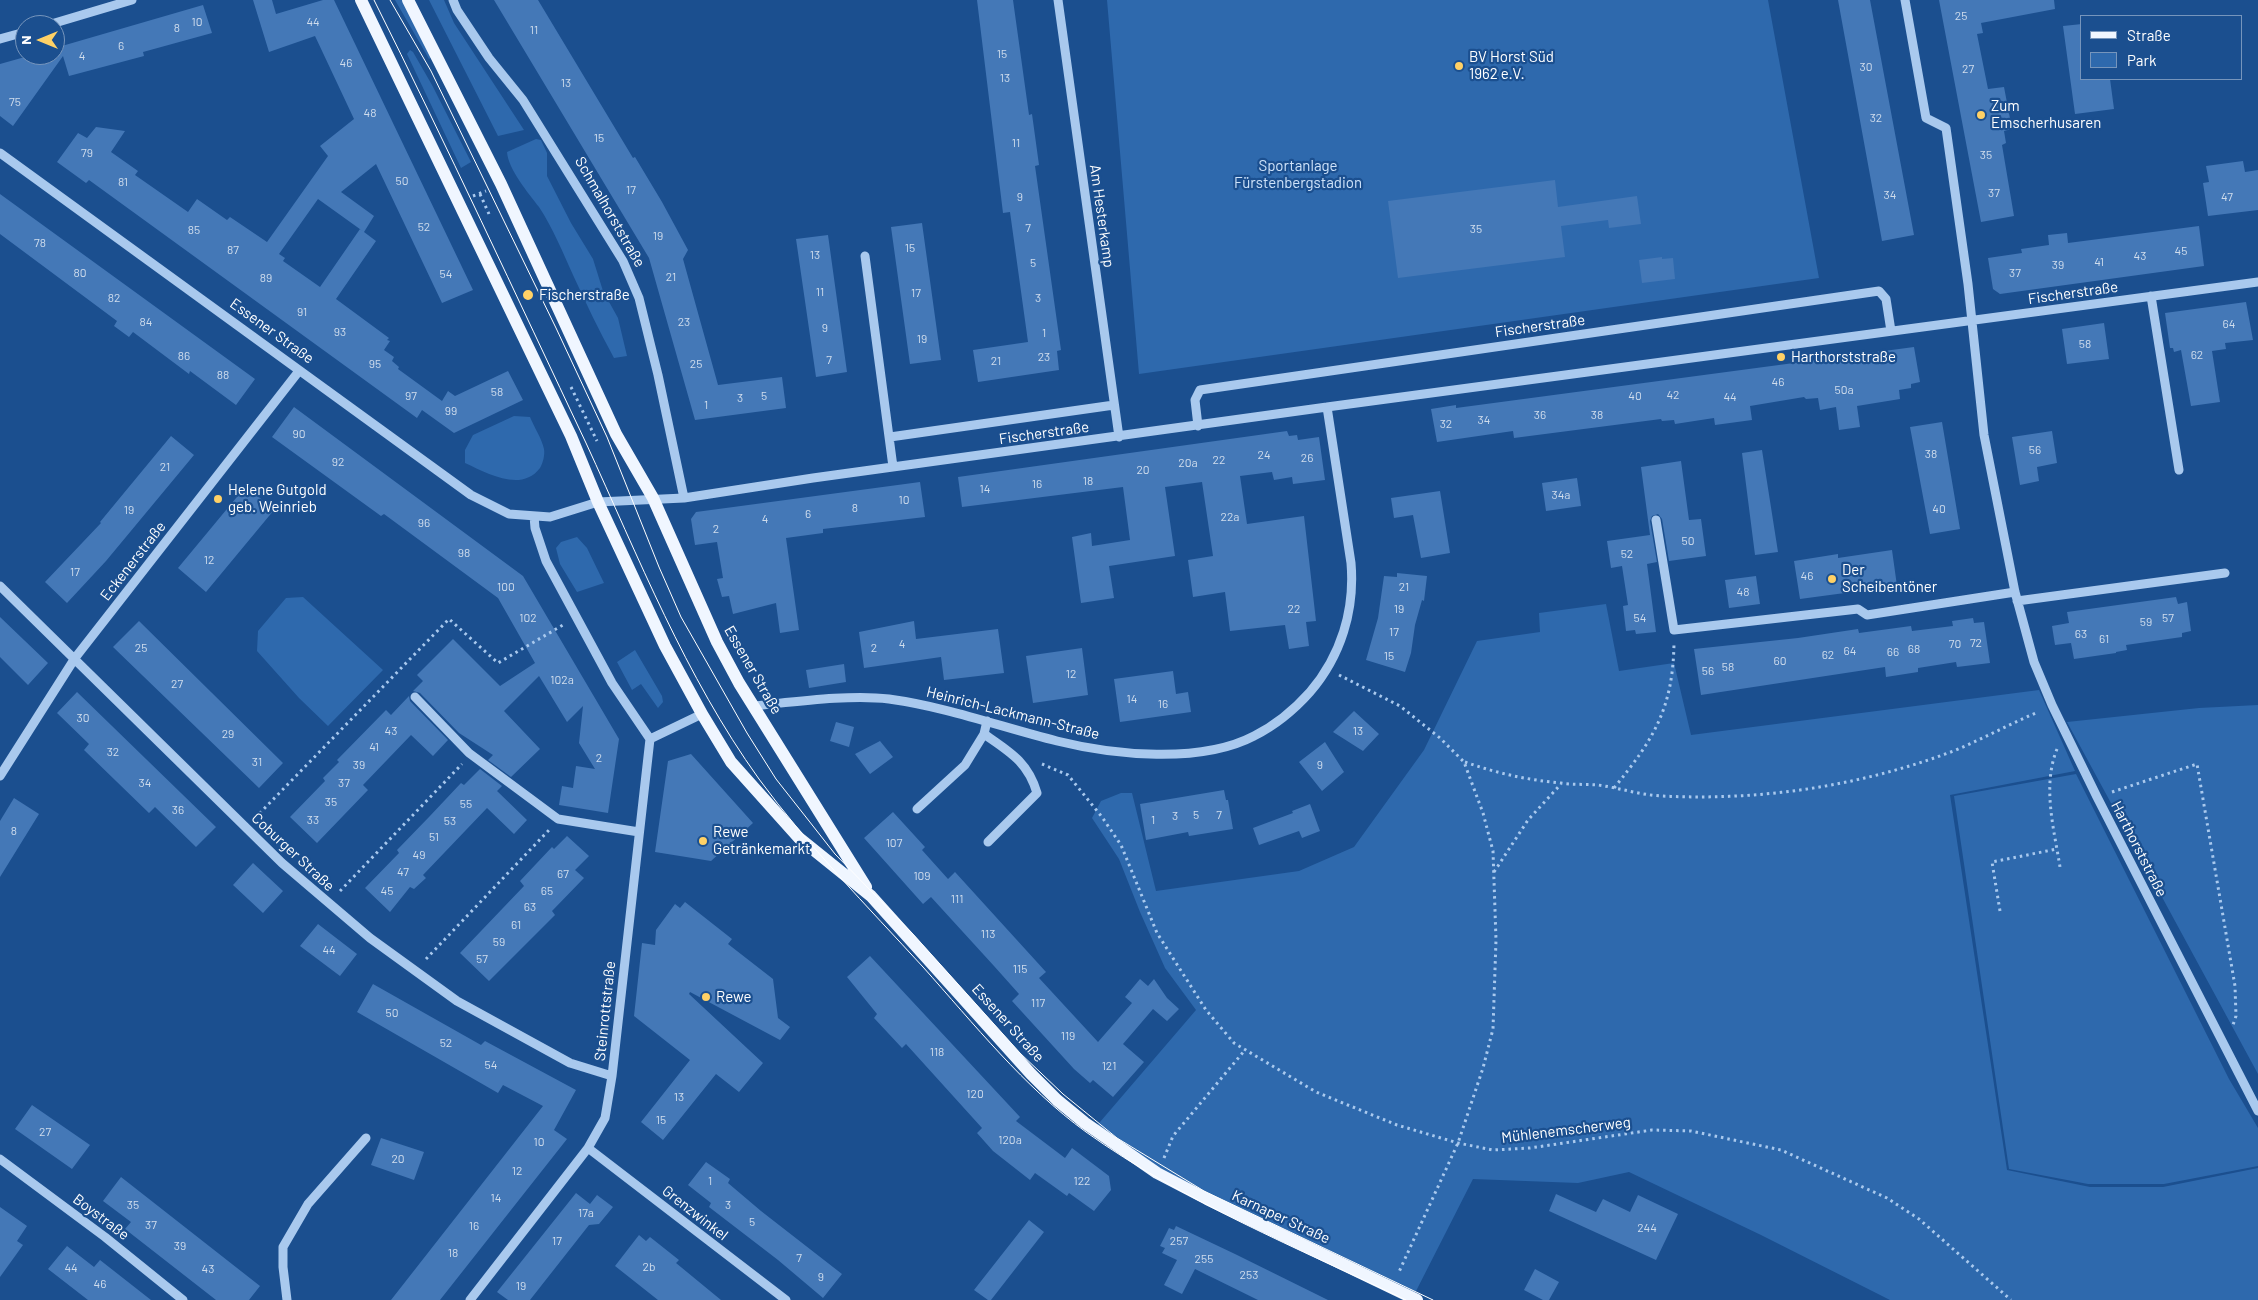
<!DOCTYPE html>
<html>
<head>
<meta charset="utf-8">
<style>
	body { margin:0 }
	#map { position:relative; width:2258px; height:1300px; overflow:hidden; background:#1b4f8f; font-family:Barlow,sans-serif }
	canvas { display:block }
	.legend { position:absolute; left:2080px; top:15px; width:162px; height:65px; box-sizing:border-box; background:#1b4f8f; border:1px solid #7695bc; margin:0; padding:6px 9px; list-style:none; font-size:15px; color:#fff }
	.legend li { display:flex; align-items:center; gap:10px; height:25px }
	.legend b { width:25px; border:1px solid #7695bc }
	.north { position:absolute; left:15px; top:15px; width:50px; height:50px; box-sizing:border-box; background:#1b4f8f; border:1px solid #7695bc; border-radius:50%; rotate:270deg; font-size:14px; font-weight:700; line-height:20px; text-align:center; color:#fff }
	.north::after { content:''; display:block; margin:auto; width:18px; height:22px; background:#ffd166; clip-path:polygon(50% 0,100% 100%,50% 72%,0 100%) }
</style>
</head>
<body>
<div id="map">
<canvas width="2258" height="1300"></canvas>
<ul class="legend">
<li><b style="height:6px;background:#f0f6ff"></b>Straße</li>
<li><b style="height:14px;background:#2e69ad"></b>Park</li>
</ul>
<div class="north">N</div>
</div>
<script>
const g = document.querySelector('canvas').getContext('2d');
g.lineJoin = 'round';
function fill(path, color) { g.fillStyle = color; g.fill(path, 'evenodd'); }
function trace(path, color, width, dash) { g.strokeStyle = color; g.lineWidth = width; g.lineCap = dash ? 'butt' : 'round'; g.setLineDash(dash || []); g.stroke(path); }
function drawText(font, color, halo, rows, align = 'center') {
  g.font = font + ' Barlow,sans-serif'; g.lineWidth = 4.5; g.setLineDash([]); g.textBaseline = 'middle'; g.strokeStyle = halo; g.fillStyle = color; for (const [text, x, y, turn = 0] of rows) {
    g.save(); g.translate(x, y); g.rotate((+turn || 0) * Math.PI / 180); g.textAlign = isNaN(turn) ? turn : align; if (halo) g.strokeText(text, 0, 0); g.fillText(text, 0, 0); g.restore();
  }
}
fill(new Path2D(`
	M395,0H403L432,57L429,59Z
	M429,0H444L454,23L524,130L498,136Z
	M1107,0H1768L1819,278L1139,374Z
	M410,50L413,52L432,85L471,162L461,168L407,54Z
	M536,139L541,140L547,153V176L571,223L593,259L603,291L618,318L627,356L614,358C599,331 586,303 573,275C563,253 553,228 539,207C529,194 508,169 507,152Z
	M514,416L530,417C534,427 542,439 544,449C545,455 543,463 540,468C521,493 487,473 465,463V450L473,435Z
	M577,537L587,548L604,583L577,592L560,564L556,548L561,542Z
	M303,597L383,670L328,726L299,698L257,651L258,631L286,598Z
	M1606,604L1619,671L1674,663L1691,735L2039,690L2075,771L1950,795L2007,1170L2090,1187H2163L2258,1168V1300H1890L1761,1235L1629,1172L1578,1183L1473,1179L1413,1297L1207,1199L1094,1129L1196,1010L1165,968L1140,912L1119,859L1092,818L1101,801L1121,793H1132L1156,891L1299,871L1354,847L1424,750L1477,641L1540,632L1539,613Z
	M635,650L662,696L663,702L658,708L641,684L632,690L617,662Z
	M2258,705V1074L2067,722L2199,708Z
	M2076,774L2229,1079L2258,1128V1166L2164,1184H2088L2009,1169L1954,796Z`), '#2e69ad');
fill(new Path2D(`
	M253,0H272L276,14L323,0H334L473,290L442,303L376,164L341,192L374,216L364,232L318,199L279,254L285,258L283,261L320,287L360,229L376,241L336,299L389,338L387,340L390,341L384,350L394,357L392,361L399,367L398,369L442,401L448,391L455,396L508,371L523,400L454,433L422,410L417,418L89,180L86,183L57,162L78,133L87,138L96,127L125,131L111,152L138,171L135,175L188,212L197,199L227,220L230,217L267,242L328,156L320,146L354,119L315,36L269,52Z
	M494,0H538L633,158L635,157L662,202L688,250L683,259L718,385L782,377L786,408L695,420L649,258Z
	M977,0H1013L1029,115L1032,114L1039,165L1035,166L1061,350L1057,351L1059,370L978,382L973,350L1028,342L1010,212L1003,213Z
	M1838,0H1870L1914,235L1882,241Z
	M1939,0H2054L2055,9L1981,23L1983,33L1977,34L1988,89L2004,87L2012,129L2004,131L2006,143L2002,145L2014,216L1981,222Z
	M203,5L212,33L143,52L144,56L69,76L63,56L13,126L0,116V64L32,55H55V48Z
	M2082,24V79H2110L2114,109L2075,114L2063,26Z
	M2243,161L2245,172L2258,170V210L2208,216L2203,183L2209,182L2206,166Z
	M1555,180L1558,207L1637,196L1641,224L1609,228L1608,220L1561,226L1565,257L1398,278L1388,201Z
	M0,194L255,379L236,405L190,371L189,374L133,332L129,337L114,326L117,321L0,234Z
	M922,223L941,360L910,364L891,227Z
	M2199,226L2204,266L2000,294L1993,289L1988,258L2022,253L2021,249L2049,245L2048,235L2067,233L2068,243Z
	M828,235L847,372L816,377L796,239Z
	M1662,257V259L1673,258L1675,279L1642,283L1639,260Z
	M2246,302L2253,340L2225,343L2226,349L2212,351L2220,402L2191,406L2181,350L2174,352L2173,348H2170L2165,313Z
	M2104,323L2109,359L2067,364L2062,329Z
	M1914,347L1920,382L1911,384V388L1899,390L1900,399L1857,406L1860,427L1839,430L1836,407L1820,410L1818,398L1806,399L1804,397L1750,406L1752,420L1715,425L1714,418L1675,424L1674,420L1662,421L1661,419L1514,438L1513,431L1437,442L1431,409L1456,405V408Z
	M294,407L523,576L619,739L608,813L559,805L562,786L573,788L576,766L595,769L579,743L583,706L567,722L539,676L504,711L540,749L511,777L488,760L493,755L459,733L420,693L413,691L423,681L417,675L453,639L500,686L535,663L498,598L384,514L381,516L272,437Z
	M1942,422L1960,529L1930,534L1910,427Z
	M1287,431L1289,436L1297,435L1298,440L1319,437L1325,480L1293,484L1292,477L1274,480L1272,472L1240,476L1247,524L1304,516L1316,621L1306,622L1309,646L1289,649L1285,625L1230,631L1225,592L1193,597L1188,560L1213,556L1202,482L1165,487L1175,556L1109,566L1114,598L1081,603L1072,537L1091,533L1092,546L1130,540L1123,487L962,507L958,477Z
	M2052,431L2057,463L2037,467L2039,481L2020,485L2012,437Z
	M171,436L194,455L106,561L67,603L45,582L101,523L100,522Z
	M1762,450L1778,552L1755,555L1742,453Z
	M1681,461L1689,520L1701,519L1706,556L1669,561L1662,519L1658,514L1652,516L1650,521L1657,562L1647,564L1656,632L1636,634L1635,630L1626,631L1623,606L1628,605L1622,566L1611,568L1607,541L1650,535L1641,467Z
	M1577,478L1581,506L1546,511L1542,483Z
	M920,482L925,517L823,529V533L786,538L799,630L780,633L776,603L733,614L729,596L722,597L717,579L723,578L717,542L695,545L691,519L696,512Z
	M246,486L274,510L206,592L178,568Z
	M1440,491L1450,553L1421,558L1413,515L1394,518L1391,498Z
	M1892,550L1897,586L1800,599L1794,561L1838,554V558Z
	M1397,573L1427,576L1424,601L1422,600L1415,625L1411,653L1405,672L1366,660L1378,618L1384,576L1397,577Z
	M1756,576L1760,604L1729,608L1725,580Z
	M2176,597L2178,604L2187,602L2191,631L2182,633V637L2126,645L2127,650L2116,652V653L2074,659L2071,643L2055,645L2052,626L2069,623L2067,612Z
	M0,617L48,663L28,685L0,657Z
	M1973,618L1974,623L1984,622L1990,663L1957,667L1956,662L1918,668V672L1886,677L1885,667L1701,695L1694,649L1798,638L1858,629L1859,633L1911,626L1912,631L1953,626L1952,621Z
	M139,621L283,763L259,788L113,647Z
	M914,621L916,639L998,629L1004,673L944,680L941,657L864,668L859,632Z
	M1082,648L1088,695L1033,703L1026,656Z
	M844,664L846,682L809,688L806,670Z
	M1173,671L1176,694L1188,692L1191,712L1120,722L1114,679Z
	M77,692L216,827L196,847L155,807L149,813L84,750L89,744L57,713Z
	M409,696L410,701L448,740L433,756L411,735L363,785L368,790L317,843L290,817L325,781L323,778L339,762L337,760L386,710L391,715Z
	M1354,711L1379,734L1363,751L1333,732Z
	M836,722L854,727L849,747L830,741Z
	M880,741L893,757L870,774L855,754Z
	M1325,742L1344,772L1322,791L1299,762Z
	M691,754L753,823L711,861L655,852L668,761Z
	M480,769L502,786L497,791L527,820L514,834L487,808L423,875L426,878L414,889L410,887L390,912L365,888L399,853L397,850L429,817L461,783L464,785Z
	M1224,790L1226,800H1228L1233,829L1189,836L1188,832L1146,840L1140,804Z
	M14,798L39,814L0,877V821Z
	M1310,804L1320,831L1302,838L1299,831L1259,845L1253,828L1293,813L1292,811Z
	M893,812L925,847L922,850L948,879L955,872L1046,972L1039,978L1098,1042L1132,1003L1125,997L1140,979L1148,986L1154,979L1167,998L1179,1009L1167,1021L1153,1009L1123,1044L1144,1062L1113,1097L1093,1080L1090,1083L1074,1069L1012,1001L1019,994L994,966L931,897L923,904L864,838Z
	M567,836L589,856L575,870L584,878L552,911L555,915L489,981L460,953L524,886L520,881L552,847L554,849Z
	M253,863L283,891L263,913L233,885Z
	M685,902L732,939L728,944L773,979L778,1018L790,1027L780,1040L690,992L689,994L763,1063L739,1092L716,1074L663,1140L641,1122L690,1060L634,1016L642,943L655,945L656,930L675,904L680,908Z
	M318,924L357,954L340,976L300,946Z
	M870,956L1020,1117L1016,1121L1065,1158L1072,1148L1109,1176L1111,1190L1094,1211L1069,1193L1067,1196L1035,1173L1030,1180L993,1151L977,1133L982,1128L906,1044L902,1048L874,1018L877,1014L847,977Z
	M373,984L481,1045L485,1041L576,1090L554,1130L567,1139L440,1300H391L543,1106L503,1085L498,1093L357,1012Z
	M32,1105L90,1145L72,1169L15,1129Z
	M381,1138L424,1152L414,1180L371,1165Z
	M706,1162L730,1179L728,1183L761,1211L842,1274L823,1298L778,1260L709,1207L711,1203L688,1185Z
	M121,1177L260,1286L249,1300H216L125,1229L131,1222L103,1201Z
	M576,1193L590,1204L597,1195L613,1207L599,1224L589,1225L530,1300H508L497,1292Z
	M1556,1194L1596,1212L1603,1199L1630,1212L1638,1195L1678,1214L1656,1260L1549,1211Z
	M0,1207L27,1226L17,1241L23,1245L0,1277Z
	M1029,1220L1044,1232L991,1300H988L974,1290Z
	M1176,1226L1235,1254L1328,1300H1258L1195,1269L1182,1294L1164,1285L1177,1260L1162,1253L1165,1248L1160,1246L1169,1228L1174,1230Z
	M639,1235L646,1241L650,1237L679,1260L676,1263L721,1300H658L615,1266Z
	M67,1246L94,1267L100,1260L151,1300H88L48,1269Z
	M1535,1269L1559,1282L1549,1300H1543L1524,1290Z`), '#4478b7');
trace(new Path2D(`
	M480,194L489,214
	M473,196L486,191
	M571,387L597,441
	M1339,675L1400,706L1440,738L1464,762L1483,813L1493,851L1496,940L1493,1029L1483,1068L1458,1143L1398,1274
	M2057,749C2042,786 2054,829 2060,867
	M1465,762C1496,773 1527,780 1561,783C1573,785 1586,784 1598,785C1620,788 1640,795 1662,796C1762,801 1862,786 1956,750C1984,738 2010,724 2038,712
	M1042,764L1068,775L1102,817L1121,845L1157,933L1206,1010L1234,1043L1316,1092L1397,1125L1458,1143L1493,1150L1530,1148L1652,1130L1691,1131L1781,1150L1887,1198L1919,1219L2011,1300
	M1614,788C1654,739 1673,708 1674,643
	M2112,792L2197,764L2235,986L2236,1016L2232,1028
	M255,818L449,619L498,663L563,625
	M1494,872L1528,820L1561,784
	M340,891L462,764
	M2000,911L1992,862L2057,849
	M426,959L549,830
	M1164,1158L1173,1136L1245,1050`), '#a9c9ee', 3, [2.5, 4]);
trace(new Path2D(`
	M453,0L457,10L489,58L523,100L623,261L639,298L658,375L684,498
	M1058,0L1119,437
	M1905,0L1926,118L1946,128L1968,284L1984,435L2015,592L2034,662L2052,705L2097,797L2258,1111
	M48,25L132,0
	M0,39L25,32
	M0,153L471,495L509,514L550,517L598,502L684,498L813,478L1327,407L2258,282
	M865,256L893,467
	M2151,296L2179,470
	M1198,426L1195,400L1200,390L1879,291L1886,299L1891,331
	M890,437L1114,405
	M534,516L535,528L546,561L612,683L650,739
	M1656,520L1674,630L1858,609L1867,615L2015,592
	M0,586L282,863L370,938L457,1001L570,1063L612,1076
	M2017,601L2225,573
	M415,697L469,753L558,819L639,832
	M753,706C794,702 850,694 889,699C947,707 1001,727 1057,741C1113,755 1201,764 1254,736C1276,725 1294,710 1310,692C1341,656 1355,610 1351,563L1327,407
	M987,721L984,734C1010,752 1028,762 1037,793L988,842
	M0,776L75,658L299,371
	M917,809L965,765L984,734
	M588,1148L786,1300
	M0,1159L105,1237L183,1300
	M287,1300L283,1267V1247L308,1204L366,1138
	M470,1300L588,1148L605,1118L612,1076L650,739L702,714`), '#a9c9ee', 9);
trace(new Path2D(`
	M361,0L571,436L598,502L665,646L702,714L731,762L799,838L871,896L1031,1074L1057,1100L1085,1123L1157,1173L1207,1199L1417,1300
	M408,0L501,184L616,434L653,498L717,642L739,683L866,887`), '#f0f6ff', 12);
trace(new Path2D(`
	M374,0C447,146 516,295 586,443C639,558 685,676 759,779C808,846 867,906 923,967C974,1024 1024,1087 1086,1132C1184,1202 1298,1248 1406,1300
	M390,0L431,71L556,328L607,437L659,567L681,617L747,733L776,779L835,854L912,933L1020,1053L1063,1094L1117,1138L1204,1191L1433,1300`), '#fff', 1);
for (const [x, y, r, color] of [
	[1459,66,5,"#ffd166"],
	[1981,115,5,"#ffd166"],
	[528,295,6,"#ffd166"],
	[1781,357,5,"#ffd166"],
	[218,499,5,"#ffd166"],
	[1832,579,5,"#ffd166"],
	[703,841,5,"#ffd166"],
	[706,997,5,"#ffd166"]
]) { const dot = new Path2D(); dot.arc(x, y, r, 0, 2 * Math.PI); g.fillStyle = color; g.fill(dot); trace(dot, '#1b4f8f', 2); }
drawText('12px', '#d0dded', null, [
	["25",1961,16],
	["10",197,22],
	["44",313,22],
	["8",177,28],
	["11",534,30],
	["6",121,46],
	["15",1002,54],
	["4",82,56],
	["46",346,63],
	["30",1866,67],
	["27",1968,69],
	["13",1005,78],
	["13",566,83],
	["75",15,102],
	["48",370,113],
	["32",1876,118],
	["15",599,138],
	["11",1016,143],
	["79",87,153],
	["35",1986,155],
	["50",402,181],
	["81",123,182],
	["17",631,190],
	["37",1994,193],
	["34",1890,195],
	["9",1020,197],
	["47",2227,197],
	["52",424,227],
	["7",1028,228],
	["35",1476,229],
	["85",194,230],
	["19",658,236],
	["78",40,243],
	["15",910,248],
	["87",233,250],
	["45",2181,251],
	["13",815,255],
	["43",2140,256],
	["41",2099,262],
	["5",1033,263],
	["39",2058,265],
	["80",80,273],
	["37",2015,273],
	["54",446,274],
	["21",671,277],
	["89",266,278],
	["11",820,292],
	["17",916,293],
	["82",114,298],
	["3",1038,298],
	["91",302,312],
	["84",146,322],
	["23",684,322],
	["64",2229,324],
	["9",825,328],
	["93",340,332],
	["1",1044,333],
	["19",922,339],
	["58",2085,344],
	["62",2197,355],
	["86",184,356],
	["23",1044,357],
	["7",829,360],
	["21",996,361],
	["95",375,364],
	["25",696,364],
	["88",223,375],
	["46",1778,382],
	["50a",1844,390],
	["58",497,392],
	["42",1673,395],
	["97",411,396],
	["5",764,396],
	["40",1635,396],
	["44",1730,397],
	["3",740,398],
	["1",706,405],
	["99",451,411],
	["36",1540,415],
	["38",1597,415],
	["34",1484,420],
	["32",1446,424],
	["90",299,434],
	["56",2035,450],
	["38",1931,454],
	["24",1264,455],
	["26",1307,458],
	["22",1219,460],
	["92",338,462],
	["20a",1188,463],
	["21",165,467],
	["20",1143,470],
	["18",1088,481],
	["16",1037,484],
	["14",985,489],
	["34a",1561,495],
	["10",904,500],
	["8",855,508],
	["40",1939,509],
	["19",129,510],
	["6",808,514],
	["22a",1230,517],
	["4",765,519],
	["96",424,523],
	["2",716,529],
	["50",1688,541],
	["98",464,553],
	["52",1627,554],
	["12",209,560],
	["17",75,572],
	["46",1807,576],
	["100",506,587],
	["21",1404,587],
	["48",1743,592],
	["22",1294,609],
	["19",1399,609],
	["102",528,618],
	["54",1640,618],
	["57",2168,618],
	["59",2146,622],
	["17",1394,632],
	["63",2081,634],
	["61",2104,639],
	["72",1976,643],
	["4",902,644],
	["70",1955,644],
	["25",141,648],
	["2",874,648],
	["68",1914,649],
	["64",1850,651],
	["66",1893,652],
	["62",1828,655],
	["15",1389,656],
	["60",1780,661],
	["58",1728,667],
	["56",1708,671],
	["12",1071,674],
	["102a",562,680],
	["27",177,684],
	["14",1132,699],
	["16",1163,704],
	["30",83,718],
	["43",391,731],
	["13",1358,731],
	["29",228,734],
	["41",374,747],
	["32",113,752],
	["2",599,758],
	["31",257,762],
	["39",359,765],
	["9",1320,765],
	["34",145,783],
	["37",344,783],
	["35",331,802],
	["55",466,804],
	["36",178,810],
	["5",1196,815],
	["7",1219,815],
	["3",1175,816],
	["33",313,820],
	["1",1153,820],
	["53",450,821],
	["8",14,831],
	["51",434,837],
	["107",894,843],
	["49",419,855],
	["47",403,872],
	["67",563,874],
	["109",922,876],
	["45",387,891],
	["65",547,891],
	["111",957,899],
	["63",530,907],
	["61",516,925],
	["113",988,934],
	["59",499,942],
	["44",329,950],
	["57",482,959],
	["115",1020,969],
	["117",1038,1003],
	["50",392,1013],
	["119",1068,1036],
	["52",446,1043],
	["118",937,1052],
	["54",491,1065],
	["121",1109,1066],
	["120",975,1094],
	["13",679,1097],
	["15",661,1120],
	["27",45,1132],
	["120a",1010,1140],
	["10",539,1142],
	["20",398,1159],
	["12",517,1171],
	["1",710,1181],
	["122",1082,1181],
	["14",496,1198],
	["35",133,1205],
	["3",728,1205],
	["17a",586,1213],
	["5",752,1222],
	["37",151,1225],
	["16",474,1226],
	["244",1647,1228],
	["17",557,1241],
	["257",1179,1241],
	["39",180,1246],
	["18",453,1253],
	["7",799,1258],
	["255",1204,1259],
	["2b",649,1267],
	["44",71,1268],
	["43",208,1269],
	["253",1249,1275],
	["9",821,1277],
	["46",100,1284],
	["19",521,1286]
]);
drawText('15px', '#fff', '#1b4f8f', [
	["BV Horst Süd",1469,57],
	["1962 e.V.",1469,74],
	["Zum",1991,106],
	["Emscherhusaren",1991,123],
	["Fischerstraße",539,295],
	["Harthorststraße",1791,357],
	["Helene Gutgold",228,490],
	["geb. Weinrieb",228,507],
	["Der",1842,570],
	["Scheibentöner",1842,587],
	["Rewe",713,832],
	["Getränkemarkt",713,849],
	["Rewe",716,997]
], 'left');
drawText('15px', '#cfe3fa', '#1b4f8f', [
	["Sportanlage",1298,166],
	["Fürstenbergstadion",1298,183]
]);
drawText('15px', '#fff', '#1b4f8f', [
	["Schmalhorststraße",610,212,60],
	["Am Hesterkamp",1102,216,82],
	["Fischerstraße",2073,293,-8],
	["Fischerstraße",1540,326,-8],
	["Essener Straße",272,331,36],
	["Fischerstraße",1044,433,-8],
	["Eckenerstraße",133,561,-52],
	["Essener Straße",753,670,60],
	["Heinrich-Lackmann-Straße",1013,713,14],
	["Harthorststraße",2139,849,63],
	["Coburger Straße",293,852,43],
	["Steinrottstraße",605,1011,-84],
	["Essener Straße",1008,1023,48],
	["Mühlenemscherweg",1566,1130,-7],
	["Grenzwinkel",695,1213,38],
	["Boystraße",101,1217,37],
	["Karnaper Straße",1281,1217,25]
]);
</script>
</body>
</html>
